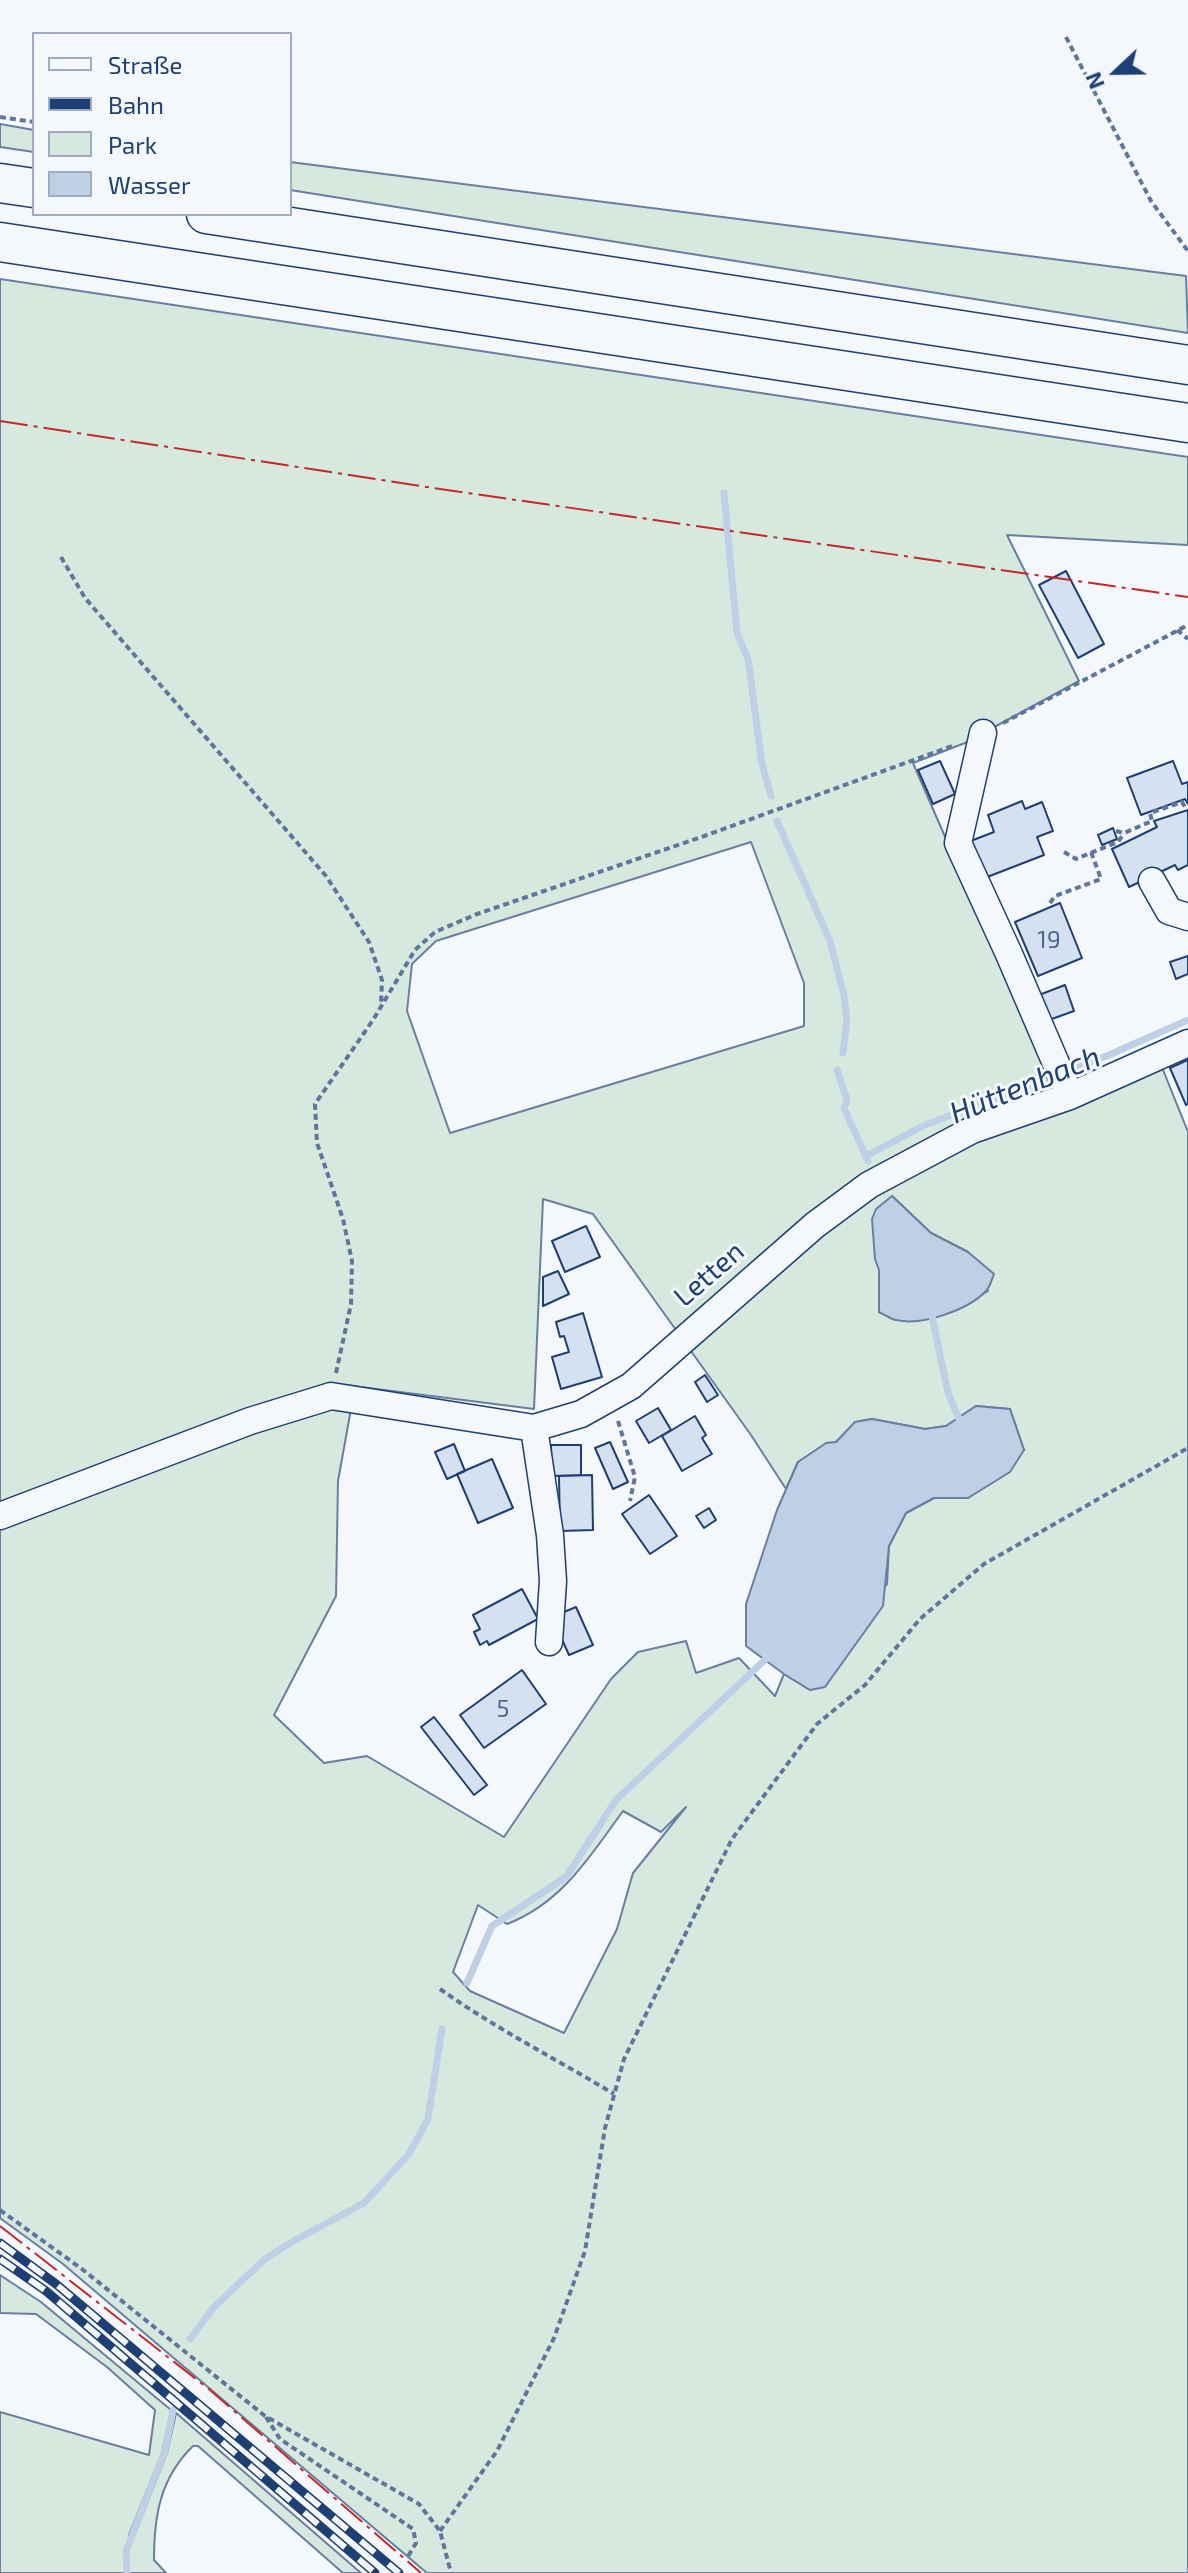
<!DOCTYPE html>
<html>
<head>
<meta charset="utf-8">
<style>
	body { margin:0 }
	#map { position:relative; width:1188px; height:2573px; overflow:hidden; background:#f4f7fb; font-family:"Exo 2",sans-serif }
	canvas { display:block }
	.legend { position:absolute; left:32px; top:32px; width:260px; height:184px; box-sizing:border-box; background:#f4f7fb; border:2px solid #9eadc5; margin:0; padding:10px 14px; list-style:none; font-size:24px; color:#1d3f73 }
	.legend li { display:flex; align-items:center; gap:16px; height:40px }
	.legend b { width:40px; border:2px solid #9eadc5 }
	.north { position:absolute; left:1076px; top:32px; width:80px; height:80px; -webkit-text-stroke:6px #f4f7fb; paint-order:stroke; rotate:248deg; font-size:22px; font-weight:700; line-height:32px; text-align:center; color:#1d3f73 }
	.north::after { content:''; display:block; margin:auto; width:28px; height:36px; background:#1d3f73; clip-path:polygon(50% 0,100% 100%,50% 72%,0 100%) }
</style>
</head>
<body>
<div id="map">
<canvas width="1188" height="2573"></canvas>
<ul class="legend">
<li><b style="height:10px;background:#f4f7fb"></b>Straße</li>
<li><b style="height:10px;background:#1d3f73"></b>Bahn</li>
<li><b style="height:22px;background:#d7e8df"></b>Park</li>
<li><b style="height:22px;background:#bed0e5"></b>Wasser</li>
</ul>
<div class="north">N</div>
</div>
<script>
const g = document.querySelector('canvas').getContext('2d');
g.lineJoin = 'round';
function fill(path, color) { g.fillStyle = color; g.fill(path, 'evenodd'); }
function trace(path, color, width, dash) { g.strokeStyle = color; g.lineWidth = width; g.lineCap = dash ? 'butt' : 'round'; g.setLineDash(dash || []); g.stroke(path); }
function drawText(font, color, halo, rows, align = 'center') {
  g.font = font + ' "Exo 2",sans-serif'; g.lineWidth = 6; g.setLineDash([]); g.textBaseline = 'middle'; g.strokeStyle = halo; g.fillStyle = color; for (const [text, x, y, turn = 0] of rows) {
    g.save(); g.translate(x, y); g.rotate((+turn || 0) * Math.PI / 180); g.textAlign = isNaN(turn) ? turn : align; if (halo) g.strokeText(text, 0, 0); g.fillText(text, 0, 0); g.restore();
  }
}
const green = new Path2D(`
	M0,124L34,130V152L0,147Z
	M290,162L1186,276L1188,333L290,190Z
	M0,279L1188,457V545L1007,535L1079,681L965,743L913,763L1055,1090L1155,1050L1188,1132V2573H427L63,2264L0,2218ZM751,842L804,983V1026L450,1133L407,1011L412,964L436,941ZM892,1196L931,1233L968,1252L988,1291C952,1312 920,1333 879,1312V1270ZM543,1199L593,1214L751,1435L786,1489L798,1462L836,1442L856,1422L872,1419L925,1429L946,1426L976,1406L1010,1409L1024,1450L968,1498H934L906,1513L889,1546L887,1584L810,1690L784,1674L775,1696L739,1658L696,1673L686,1641L638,1652L611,1679L504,1837L367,1756L324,1763L274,1715L336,1596L338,1481L351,1409L329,1383L534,1409ZM686,1807L633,1873L617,1929L564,2033L470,1991L453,1972L478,1905L507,1924C562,1903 590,1856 623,1811L661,1832Z
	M0,2275L41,2302L171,2410L162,2453L129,2535L133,2539L167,2453L176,2413L361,2573H343L198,2446H193C160,2478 154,2516 154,2560L166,2573H0V2412L149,2455L155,2410L107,2367L36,2314L0,2313Z`);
fill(green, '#d7e8df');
trace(green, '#687fa3', 2);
const water = new Path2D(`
	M892,1196L931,1233L968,1252L994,1274C992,1279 990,1287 986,1291C968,1310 922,1326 896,1320C890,1319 884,1314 879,1312V1270L875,1259L872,1219L876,1209Z
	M976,1406L1010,1409L1024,1450L1010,1472L968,1498H934L906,1513L889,1546L883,1606L825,1687L810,1690L784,1674L746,1646V1604L777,1510L798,1462L826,1443L836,1442L855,1422L872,1419L925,1429L946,1426Z`);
fill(water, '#bed0e5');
trace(water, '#687fa3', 2);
trace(new Path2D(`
	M724,493L737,633L748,659L762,764L771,796
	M777,821L830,941L844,996L847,1020L843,1053
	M837,1070L847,1100L844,1108L868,1161
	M866,1156L925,1125L1109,1055L1188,1020
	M931,1311L948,1393L962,1426
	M467,1983L492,1926L566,1877L616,1800L769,1656
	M190,2339L214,2307L265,2259L290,2243L364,2203L409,2154L428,2119L442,2029
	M127,2573L126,2551L165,2451L173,2410`), '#bed0e5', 7);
const building = new Path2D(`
	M1066,571L1104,644L1078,658L1039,585Z
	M940,761L955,794L933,804L918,770Z
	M1173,761L1182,784L1188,782V804L1185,799L1141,815L1127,778Z
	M1022,801L1025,809L1042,802L1053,831L1037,837L1044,855L982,879L968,842L994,832L988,815Z
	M1188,810V865L1178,870L1175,865L1129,887L1112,849L1157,827L1154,821Z
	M1113,828L1117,839L1102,845L1098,835Z
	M1060,903L1082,958L1038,976L1015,922Z
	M1188,956V974L1176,979L1170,962Z
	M1065,985L1074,1011L1049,1020L1039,995Z
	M1188,1060V1104L1186,1105L1170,1068Z
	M586,1226L600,1257L565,1272L552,1241Z
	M558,1271L569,1294L543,1306V1277Z
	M583,1313L602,1377L561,1389L552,1357L569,1352L564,1336L560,1337L556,1322Z
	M705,1375L718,1395L707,1402L695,1382Z
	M658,1408L671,1430L649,1443L636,1421Z
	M695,1416L706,1435L702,1438L712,1454L682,1471L662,1436Z
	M610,1442L628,1482L613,1489L595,1448Z
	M454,1444L465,1471L447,1479L435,1452Z
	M551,1445H581V1475L552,1476Z
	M492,1459L513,1508L478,1523L457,1474Z
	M592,1475L593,1530L560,1531L559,1476Z
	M649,1495L677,1536L650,1554L622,1514Z
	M709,1508L716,1520L704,1528L696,1516Z
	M522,1589L538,1619L489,1645L487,1641L480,1645L474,1632L480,1629L473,1615Z
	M576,1607L593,1645L569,1655L552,1617Z
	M522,1670L546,1704L484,1748L460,1715Z
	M434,1717L487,1785L474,1795L421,1727Z`);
fill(building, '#d5e0f0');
trace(building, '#1d3f73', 2);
const minor = new Path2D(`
	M983,733L958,843L1009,954L1070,1096
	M1152,881L1169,911L1188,917
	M534,1428L550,1535L553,1581L549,1642
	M0,1516L250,1421L331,1396L534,1428L581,1414L631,1386L815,1225L869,1185L972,1130L1070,1096L1188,1043`);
const highway = new Path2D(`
	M0,183L34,188
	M206,214L1188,365
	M0,242L1188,423`);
trace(minor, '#1d3f73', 29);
trace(highway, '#1d3f73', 41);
trace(new Path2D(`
	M1066,37L1151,201L1188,251
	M0,117L34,122
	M61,557L85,598L326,876L369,942L382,980L381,1004
	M1177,630L1188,639
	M1003,723L1188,625
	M1116,831L1124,833L1152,821L1150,813L1182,802L1185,807H1188
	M1064,852L1076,859L1118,842L1124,833
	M1050,903L1055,896L1101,879L1091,852
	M336,1373L351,1304L352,1261L343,1219L317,1143L315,1104L373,1020L415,950L435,932L477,914L707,835L955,745
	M618,1421L635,1477L630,1501
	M440,1989C495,2028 556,2059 614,2094
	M0,2210L82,2269L265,2416L419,2504L440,2531L451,2573
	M266,2417L280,2439L413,2529L416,2543L407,2558
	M440,2531L497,2451L554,2338L585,2251L605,2128L624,2059L732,1839L817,1724L865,1685L920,1619L984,1564L1188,1448`), '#5e769c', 4, [6, 4]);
trace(minor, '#f4f7fb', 26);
trace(highway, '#f4f7fb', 38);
const rail = new Path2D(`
	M0,2243L56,2284L399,2573
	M0,2259L46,2291L375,2573`);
trace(rail, '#1d3f73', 9);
trace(rail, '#f4f7fb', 6, [18]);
trace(new Path2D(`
	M0,421L440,489L1188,597
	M0,2226L210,2390L421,2573`), '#c62828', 2, [28, 6, 4, 6]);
drawText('24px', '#4b6792', null, [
	["19",1049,940],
	["5",503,1709]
]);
drawText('28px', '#1d3f73', '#f4f7fb', [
	["Letten",709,1274,-41]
]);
drawText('italic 30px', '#1d3f73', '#f4f7fb', [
	["Hüttenbach",1025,1085,-22]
]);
</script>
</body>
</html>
